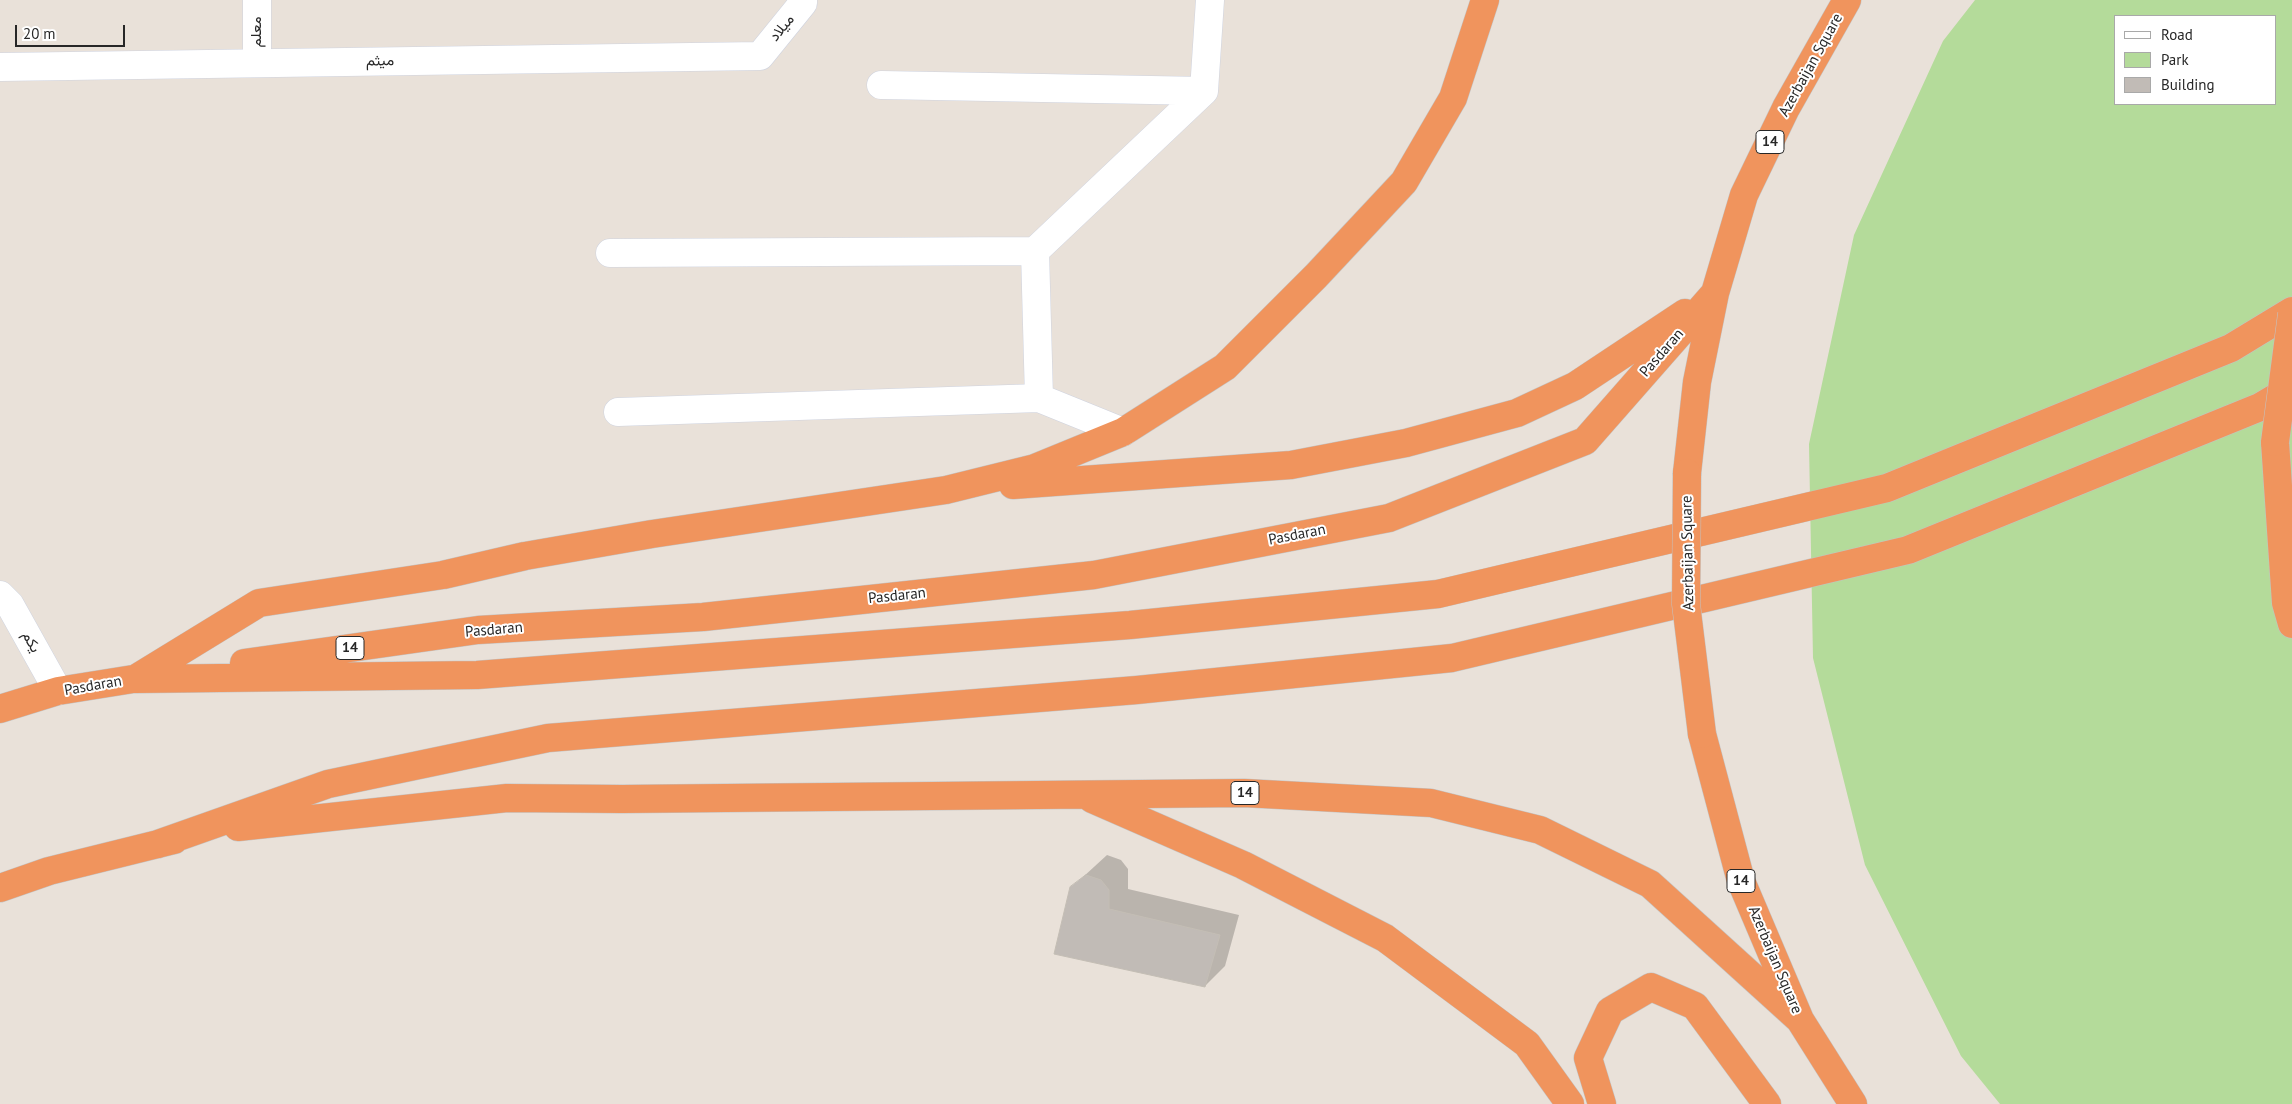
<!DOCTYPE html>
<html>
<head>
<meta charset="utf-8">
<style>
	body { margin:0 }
	#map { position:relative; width:2292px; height:1104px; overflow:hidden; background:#e9e1d9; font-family:"PT Sans",sans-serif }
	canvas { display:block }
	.legend { position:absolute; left:2114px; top:15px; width:162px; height:90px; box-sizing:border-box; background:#fff; border:1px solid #a9a9a9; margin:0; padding:6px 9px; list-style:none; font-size:15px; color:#272727 }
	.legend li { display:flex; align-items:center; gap:10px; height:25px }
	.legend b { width:25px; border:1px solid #a9a9a9 }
	.scale { position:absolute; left:15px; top:25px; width:110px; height:22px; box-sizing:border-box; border:2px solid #272727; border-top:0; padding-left:6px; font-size:15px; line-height:18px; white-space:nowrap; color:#272727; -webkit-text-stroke:4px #fff; paint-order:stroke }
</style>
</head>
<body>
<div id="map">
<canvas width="2292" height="1104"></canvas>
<ul class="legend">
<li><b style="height:6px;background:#fff"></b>Road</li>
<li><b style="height:14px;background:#b4db9a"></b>Park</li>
<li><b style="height:14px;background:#c1bbb6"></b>Building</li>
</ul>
<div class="scale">20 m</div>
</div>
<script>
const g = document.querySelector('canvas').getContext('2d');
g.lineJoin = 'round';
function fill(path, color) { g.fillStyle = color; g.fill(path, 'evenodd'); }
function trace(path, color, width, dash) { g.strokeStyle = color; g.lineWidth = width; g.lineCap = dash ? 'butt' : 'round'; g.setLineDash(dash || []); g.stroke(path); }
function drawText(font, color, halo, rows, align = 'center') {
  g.font = font + ' "PT Sans",Vazirmatn,sans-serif'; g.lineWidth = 4; g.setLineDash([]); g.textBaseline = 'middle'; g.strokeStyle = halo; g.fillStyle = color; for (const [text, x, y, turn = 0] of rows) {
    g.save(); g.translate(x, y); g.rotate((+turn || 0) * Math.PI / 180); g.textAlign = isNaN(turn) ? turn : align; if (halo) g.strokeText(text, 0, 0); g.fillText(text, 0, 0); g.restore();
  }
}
fill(new Path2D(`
	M1975,0H2292V1104H2000L1961,1056L1865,865L1813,658L1809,444L1854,235L1943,41ZM2116,16H2276V104H2116Z`), '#b4db9a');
fill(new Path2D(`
	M1107,855L1121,860L1128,869V889L1239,915L1225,966L1205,986L1071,888Z`), '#0003');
const building = new Path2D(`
	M1086,875L1101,880L1109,890V909L1220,935L1205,987L1054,954L1070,887Z`);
fill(building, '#c1bbb6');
trace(building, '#c3bdb4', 1);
const street = new Path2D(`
	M257,0V63
	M0,67L760,56L803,3V0
	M881,85L1204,91
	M610,253L1035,251
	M618,412L1039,398
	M1123,432L1039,398L1035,251L1204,91L1210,0
	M0,595L10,605L58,691`);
const highway = new Path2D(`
	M2275,442L2286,603L2292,624
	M1687,473L1697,382L1715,293L1744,195L1786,108L1847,0
	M1013,485L1291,465L1406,443L1517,413L1575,386L1685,313
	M244,663L478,630L703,617L1094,575L1389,518L1585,441L1715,293
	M135,679L477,675L1130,625L1438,594L1887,488L2231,348L2292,311
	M135,679L259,603L443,575L525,556L652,534L946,490L1035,468L1123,432L1225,367L1316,276L1404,182L1453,98L1485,0
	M0,709L58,691L152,676
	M1702,734L1741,881L1800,1020L1853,1104
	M1092,799L1243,865L1385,938L1527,1044L1570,1104
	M238,827L507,798L622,799L1244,793L1431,803L1540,830L1650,884L1800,1020
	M158,844L328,784L548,738L1137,690L1452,658L1908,550L2260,407L2292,388
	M0,888L49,871L174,840
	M1602,1104L1588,1058L1610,1011L1651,987L1695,1006L1767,1104`);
trace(street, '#cfd3df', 29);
trace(highway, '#c3c3c3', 29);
trace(street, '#fff', 28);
trace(highway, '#f0945d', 28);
const highwayBridge = new Path2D(`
	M2275,442L2292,314
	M1687,473L1686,604L1702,734`);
trace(highwayBridge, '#c3c3c3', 29, []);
trace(highwayBridge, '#f0945d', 28);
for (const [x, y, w] of [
	[1770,142,28],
	[350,648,28],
	[1245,793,28],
	[1741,881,28]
]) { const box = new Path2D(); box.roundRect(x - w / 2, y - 11.5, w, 23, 4); g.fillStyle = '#fff'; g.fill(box); trace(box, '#272727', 1); }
drawText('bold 14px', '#272727', null, [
	["14",1770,142],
	["14",350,648],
	["14",1245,793],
	["14",1741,881]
]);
drawText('15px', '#272727', '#fff', [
	["میلاد",782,28,-51],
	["معلم",257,32,-90],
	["میثم",380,61,-1],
	["Azerbaijan Square",1811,65,-61],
	["Pasdaran",1662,353,-49],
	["Pasdaran",1297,535,-11],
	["Azerbaijan Square",1688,553,-91],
	["Pasdaran",897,596,-6],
	["Pasdaran",494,630,-5],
	["یکم",31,642,61],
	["Pasdaran",93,686,-10],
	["Azerbaijan Square",1775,960,67]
]);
</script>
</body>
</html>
